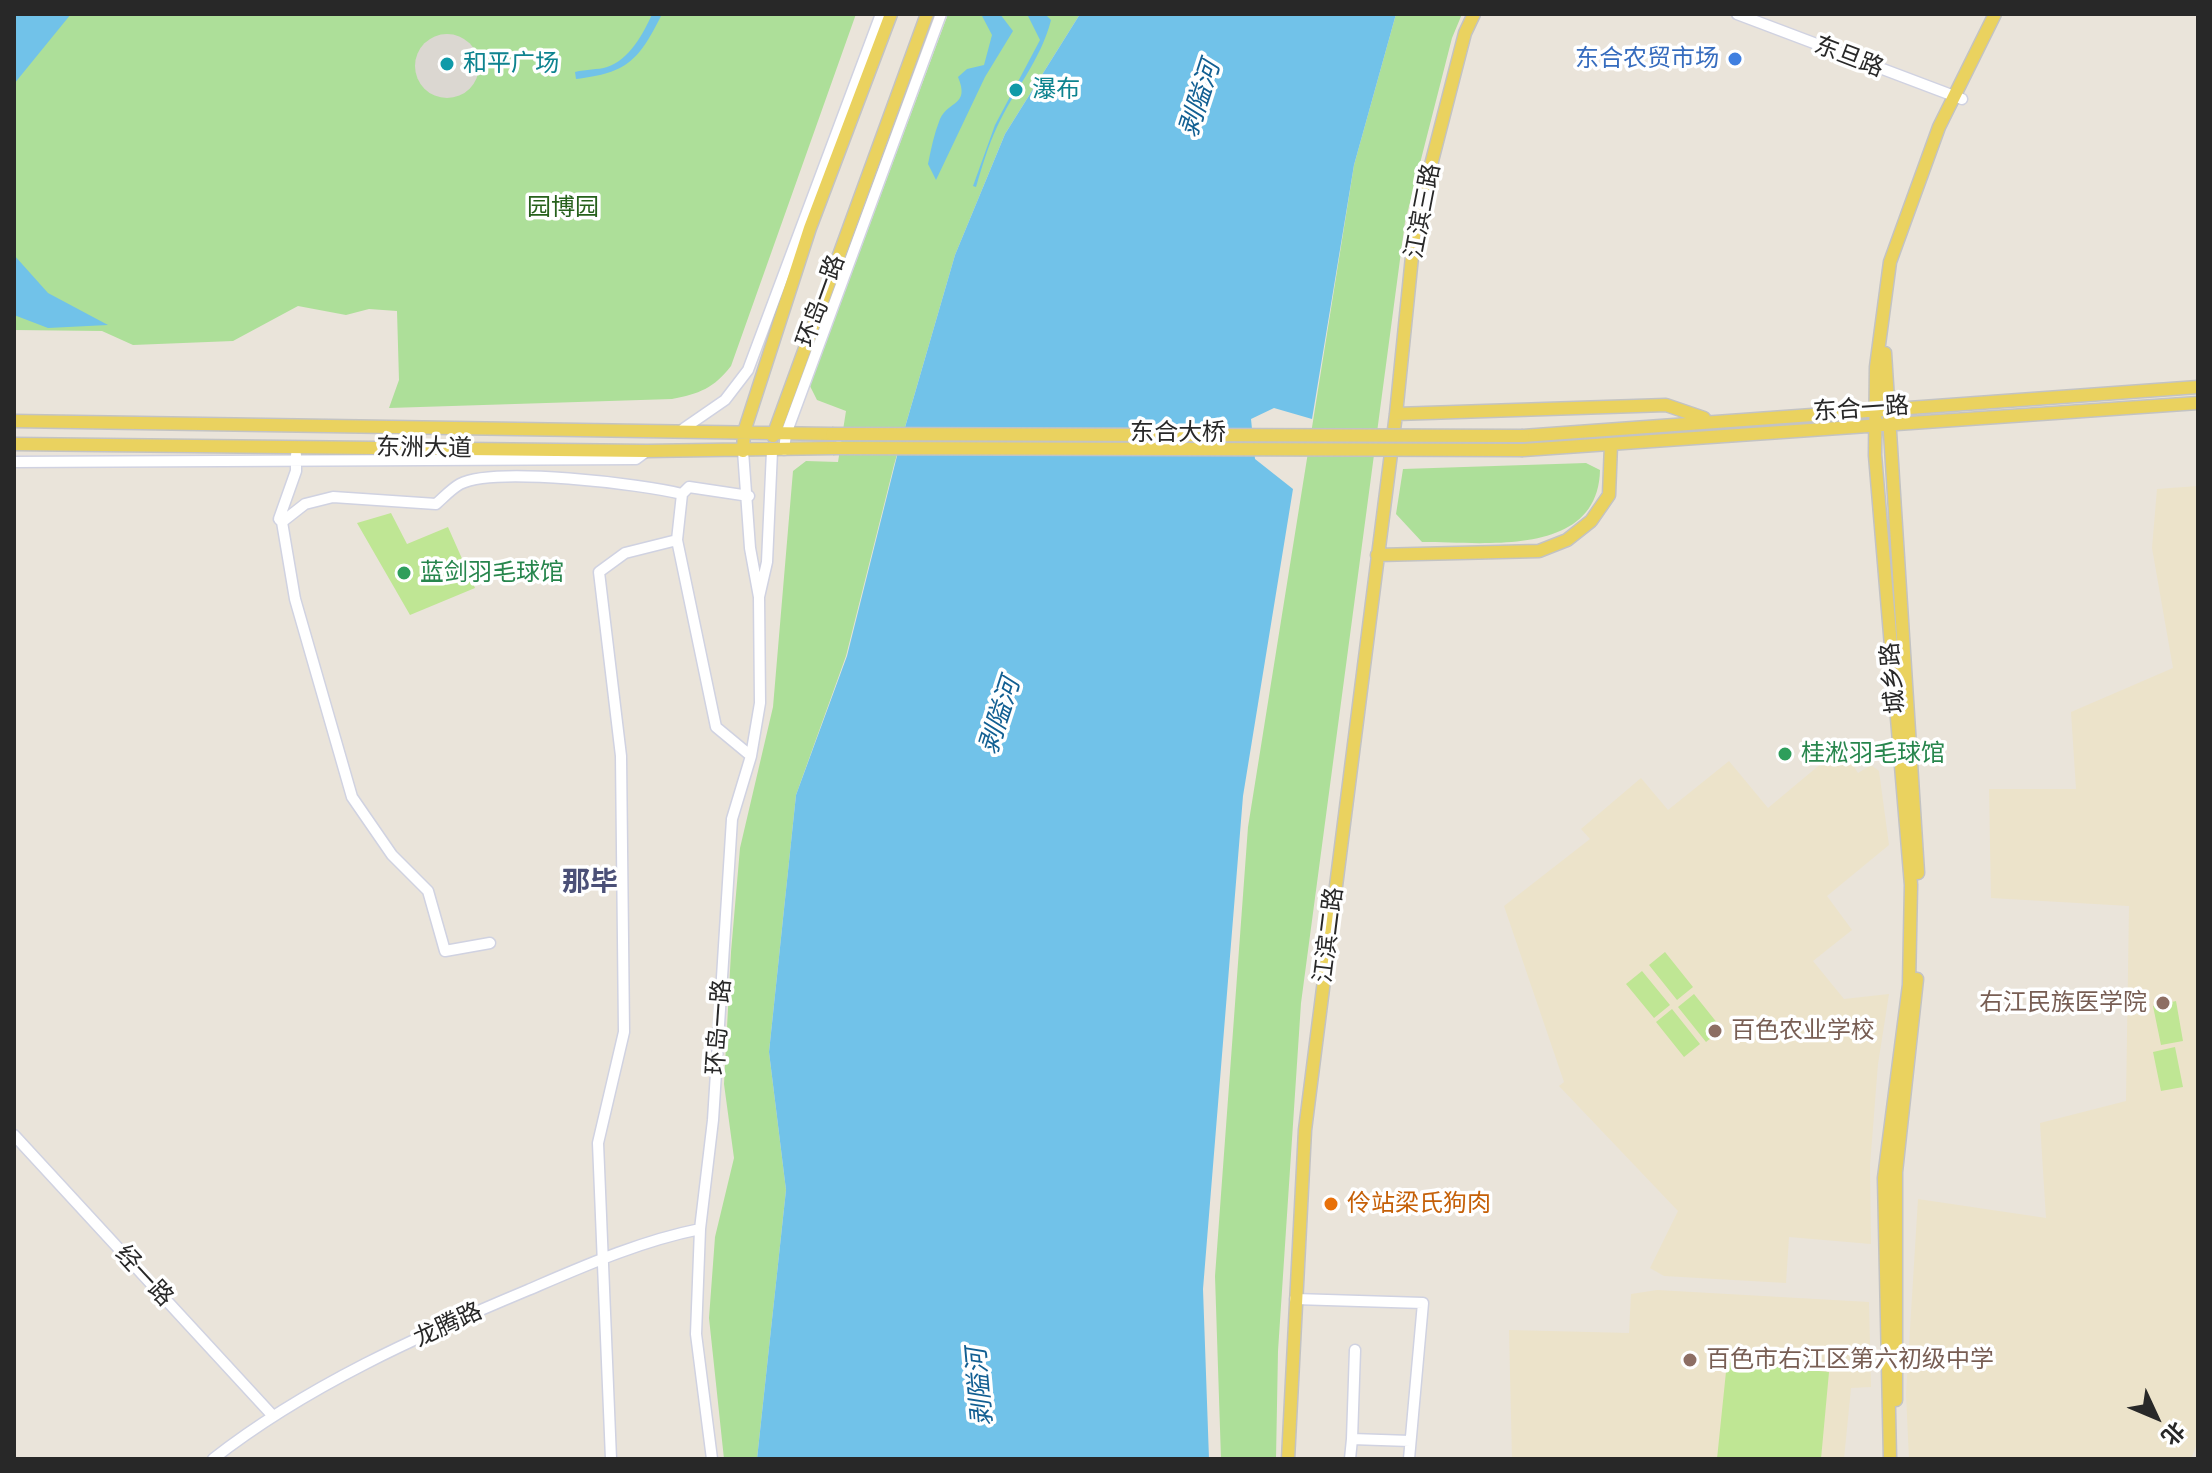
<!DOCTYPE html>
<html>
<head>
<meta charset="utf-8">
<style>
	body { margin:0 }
	#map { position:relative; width:2212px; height:1473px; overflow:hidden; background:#eae4da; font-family:Inter,"Noto Sans SC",sans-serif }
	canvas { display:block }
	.frame { position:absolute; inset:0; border:16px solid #282828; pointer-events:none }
	.north { position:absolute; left:2116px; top:1377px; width:80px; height:80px; -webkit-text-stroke:6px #fff; paint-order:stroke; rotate:134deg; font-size:22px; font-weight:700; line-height:32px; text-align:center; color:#282828 }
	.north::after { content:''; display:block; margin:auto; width:28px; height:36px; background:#282828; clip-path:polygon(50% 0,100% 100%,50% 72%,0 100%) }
</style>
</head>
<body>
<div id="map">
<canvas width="2212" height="1473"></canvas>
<div class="frame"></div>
<div class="north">北</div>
</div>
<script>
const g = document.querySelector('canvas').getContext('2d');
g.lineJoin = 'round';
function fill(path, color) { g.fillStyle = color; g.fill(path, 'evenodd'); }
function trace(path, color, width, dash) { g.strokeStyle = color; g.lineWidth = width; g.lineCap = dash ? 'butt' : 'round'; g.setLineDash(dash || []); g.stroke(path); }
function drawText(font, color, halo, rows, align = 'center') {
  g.font = font + ' Inter,"Noto Sans SC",sans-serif'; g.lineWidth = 7; g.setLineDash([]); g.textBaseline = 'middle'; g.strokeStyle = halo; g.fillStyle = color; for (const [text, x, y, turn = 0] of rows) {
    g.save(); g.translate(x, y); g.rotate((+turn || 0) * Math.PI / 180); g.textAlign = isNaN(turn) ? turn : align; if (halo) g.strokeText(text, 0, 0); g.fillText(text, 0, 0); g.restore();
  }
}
fill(new Path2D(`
	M2198,486V1441L2191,1459H1909L1906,1394L1918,1199L2046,1218L2040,1123L2126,1101L2129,906L1991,898L1989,789H2076L2071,712L2173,668L2152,548L2157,489Z
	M1841,747L1858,773L1871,765L1879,771L1889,845L1827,896L1852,930L1813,961L1844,999L1889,994L1878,1064L1870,1165L1871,1244L1789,1237L1786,1283L1664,1276L1650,1268L1678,1211L1559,1086L1564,1082L1504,906L1590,839L1581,829L1641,778L1668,810L1729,761L1768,808Z
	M1657,1290L1869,1302L1871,1387L1851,1388L1844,1459H1512L1509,1330L1629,1333L1631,1294Z`), '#ece3ca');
fill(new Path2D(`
	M14,14H856L731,366C714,388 699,394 672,399L389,408L399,380L397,311L369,309L346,315L298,306L233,341L133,345L102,331L14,330Z
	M948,14H1080L1005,134L955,255L894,465L846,656L796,795L769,1052L786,1190L757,1459H724L709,1318L715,1237L734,1158L724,1084L731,952L740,848L773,707L793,471L806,461L838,462L846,411L817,400L810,386Z
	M1396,14H1462L1452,38L1405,222L1301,1003L1278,1351L1276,1459H1221L1215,1276L1248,827L1354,165Z
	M1586,463L1600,470C1598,558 1484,542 1422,542L1396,514L1403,469Z`), '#addf99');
fill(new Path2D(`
	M391,513L407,544L448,527L475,588L410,615L357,523Z
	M1665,952L1693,987L1677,1000L1649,965Z
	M1642,971L1670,1005L1654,1018L1626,984Z
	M1694,994L1722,1029L1706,1042L1678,1007Z
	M2176,1001L2183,1041L2161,1045L2153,1006Z
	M1672,1009L1700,1044L1684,1057L1656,1022Z
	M2175,1047L2183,1087L2161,1091L2153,1052Z
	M1727,1362L1829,1372L1821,1459H1717Z`), '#bfe694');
fill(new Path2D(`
	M415 66a32 32 0 1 1 64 0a32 32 0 1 1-64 0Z`), '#dbd7d1');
fill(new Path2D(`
	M14,14H71L14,84Z
	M652,14H662C639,60 628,73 576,79L575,72C586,69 598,70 607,67C629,60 644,33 652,14Z
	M981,14H1000L1013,31L985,77L936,180L928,164C931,149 934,134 940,119C949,100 970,106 958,77L967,69L984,65L992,35Z
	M1027,14H1045L1051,20C1041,60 1014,90 997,127C988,146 982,167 976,187L973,186L995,125L1040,40Z
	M1080,14H1396L1354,165L1312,419L1274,408L1251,419L1255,459L1293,489L1243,796L1203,1289L1209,1459H757L786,1190L769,1052L796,795L847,656L899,448L955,255L1005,134Z
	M14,255L48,293L108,325L48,328L14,315Z`), '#71c2e9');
const minor = new Path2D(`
	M1737,14L1962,99
	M683,429L725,400L748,370L881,14
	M784,450L786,434L941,14
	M743,451L750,548L759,597L767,562L772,451
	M296,455V471L279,519L282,522L305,504L333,497L436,504C443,498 451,489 460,484C494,466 642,484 682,494L689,487L749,496
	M14,462L636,459L647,451
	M282,522L295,599L352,797L392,855L428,891L445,951L490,943
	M677,540L716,727L751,756
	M14,1135L273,1416
	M1295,1299L1423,1303L1409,1459
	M1352,1439L1355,1350
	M213,1459C306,1386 420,1335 528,1290C584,1266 640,1241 700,1229
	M611,1459L598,1143L624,1032L621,756L599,572L625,553L677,540L682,494
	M712,1459L696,1334L700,1229L713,1120L732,819L751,756L760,703L759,597
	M1350,1459L1352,1439L1410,1441`);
const major = new Path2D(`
	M1885,353L1918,873
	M1396,414L1666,405L1704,418
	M14,421L832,434
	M773,436L927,14
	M1523,436L2198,387
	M14,444L647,451L833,448
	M1523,450L2198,403
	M743,451L744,432L810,228L891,14
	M1377,555L1539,551L1567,540L1591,521L1609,495L1611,444
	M1896,1400V1172L1917,979
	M1288,1459L1305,1130L1396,414L1415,227L1465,33L1474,14
	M1890,1459L1884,1178L1909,985L1911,885L1875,455L1876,367L1890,262L1939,127L1995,14`);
trace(minor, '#d0d2e1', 13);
trace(major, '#c3c3c3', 15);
trace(minor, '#fff', 10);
trace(major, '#ead25f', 12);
const majorBridge = new Path2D(`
	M832,434L1523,436
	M833,448L1523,450`);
trace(majorBridge, '#c3c3c3', 15, []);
trace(majorBridge, '#ead25f', 12);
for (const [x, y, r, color] of [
	[1735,59,8,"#3f7fe0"],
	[447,64,8,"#0f9aa8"],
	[1016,90,8,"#0f9aa8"],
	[404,573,8,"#2e9e5b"],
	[1785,754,8,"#2e9e5b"],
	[2163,1003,8,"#8d6e63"],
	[1715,1031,8,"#8d6e63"],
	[1331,1204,8,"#e8710a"],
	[1690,1360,8,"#8d6e63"]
]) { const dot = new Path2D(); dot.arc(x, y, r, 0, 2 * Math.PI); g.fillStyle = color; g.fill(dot); trace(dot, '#fff', 3); }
drawText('24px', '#282828', '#fff', [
	["东旦路",1849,57,21],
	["江滨三路",1423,211,-79],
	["环岛一路",821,301,-70],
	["东合一路",1861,409,-4],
	["东合大桥",1178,433],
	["东洲大道",424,448,1],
	["城乡路",1893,678,-95],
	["江滨二路",1329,935,-83],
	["环岛一路",719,1027,-86],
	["经一路",144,1276,47],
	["龙腾路",448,1325,-25]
]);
drawText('24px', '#366cbe', '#fff', [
	["东合农贸市场",1719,59]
], 'right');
drawText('24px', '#0d838f', '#fff', [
	["和平广场",463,64],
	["瀑布",1032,90]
], 'left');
drawText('24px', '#27611c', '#fff', [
	["园博园",563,208]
]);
drawText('24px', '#27864d', '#fff', [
	["蓝剑羽毛球馆",420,573],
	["桂淞羽毛球馆",1801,754]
], 'left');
drawText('24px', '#785e54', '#fff', [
	["右江民族医学院",2147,1003,"right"],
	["百色农业学校",1731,1031],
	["百色市右江区第六初级中学",1706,1360]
], 'left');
drawText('24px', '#c56008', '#fff', [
	["伶站梁氏狗肉",1347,1204]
], 'left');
drawText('italic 26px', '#125f92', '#fff', [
	["剥隘河",1200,99,-72],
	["剥隘河",1000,716,-72],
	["剥隘河",980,1387,-95]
]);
drawText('bold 28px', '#4b5077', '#fff', [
	["那毕",590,883]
]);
</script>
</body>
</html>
